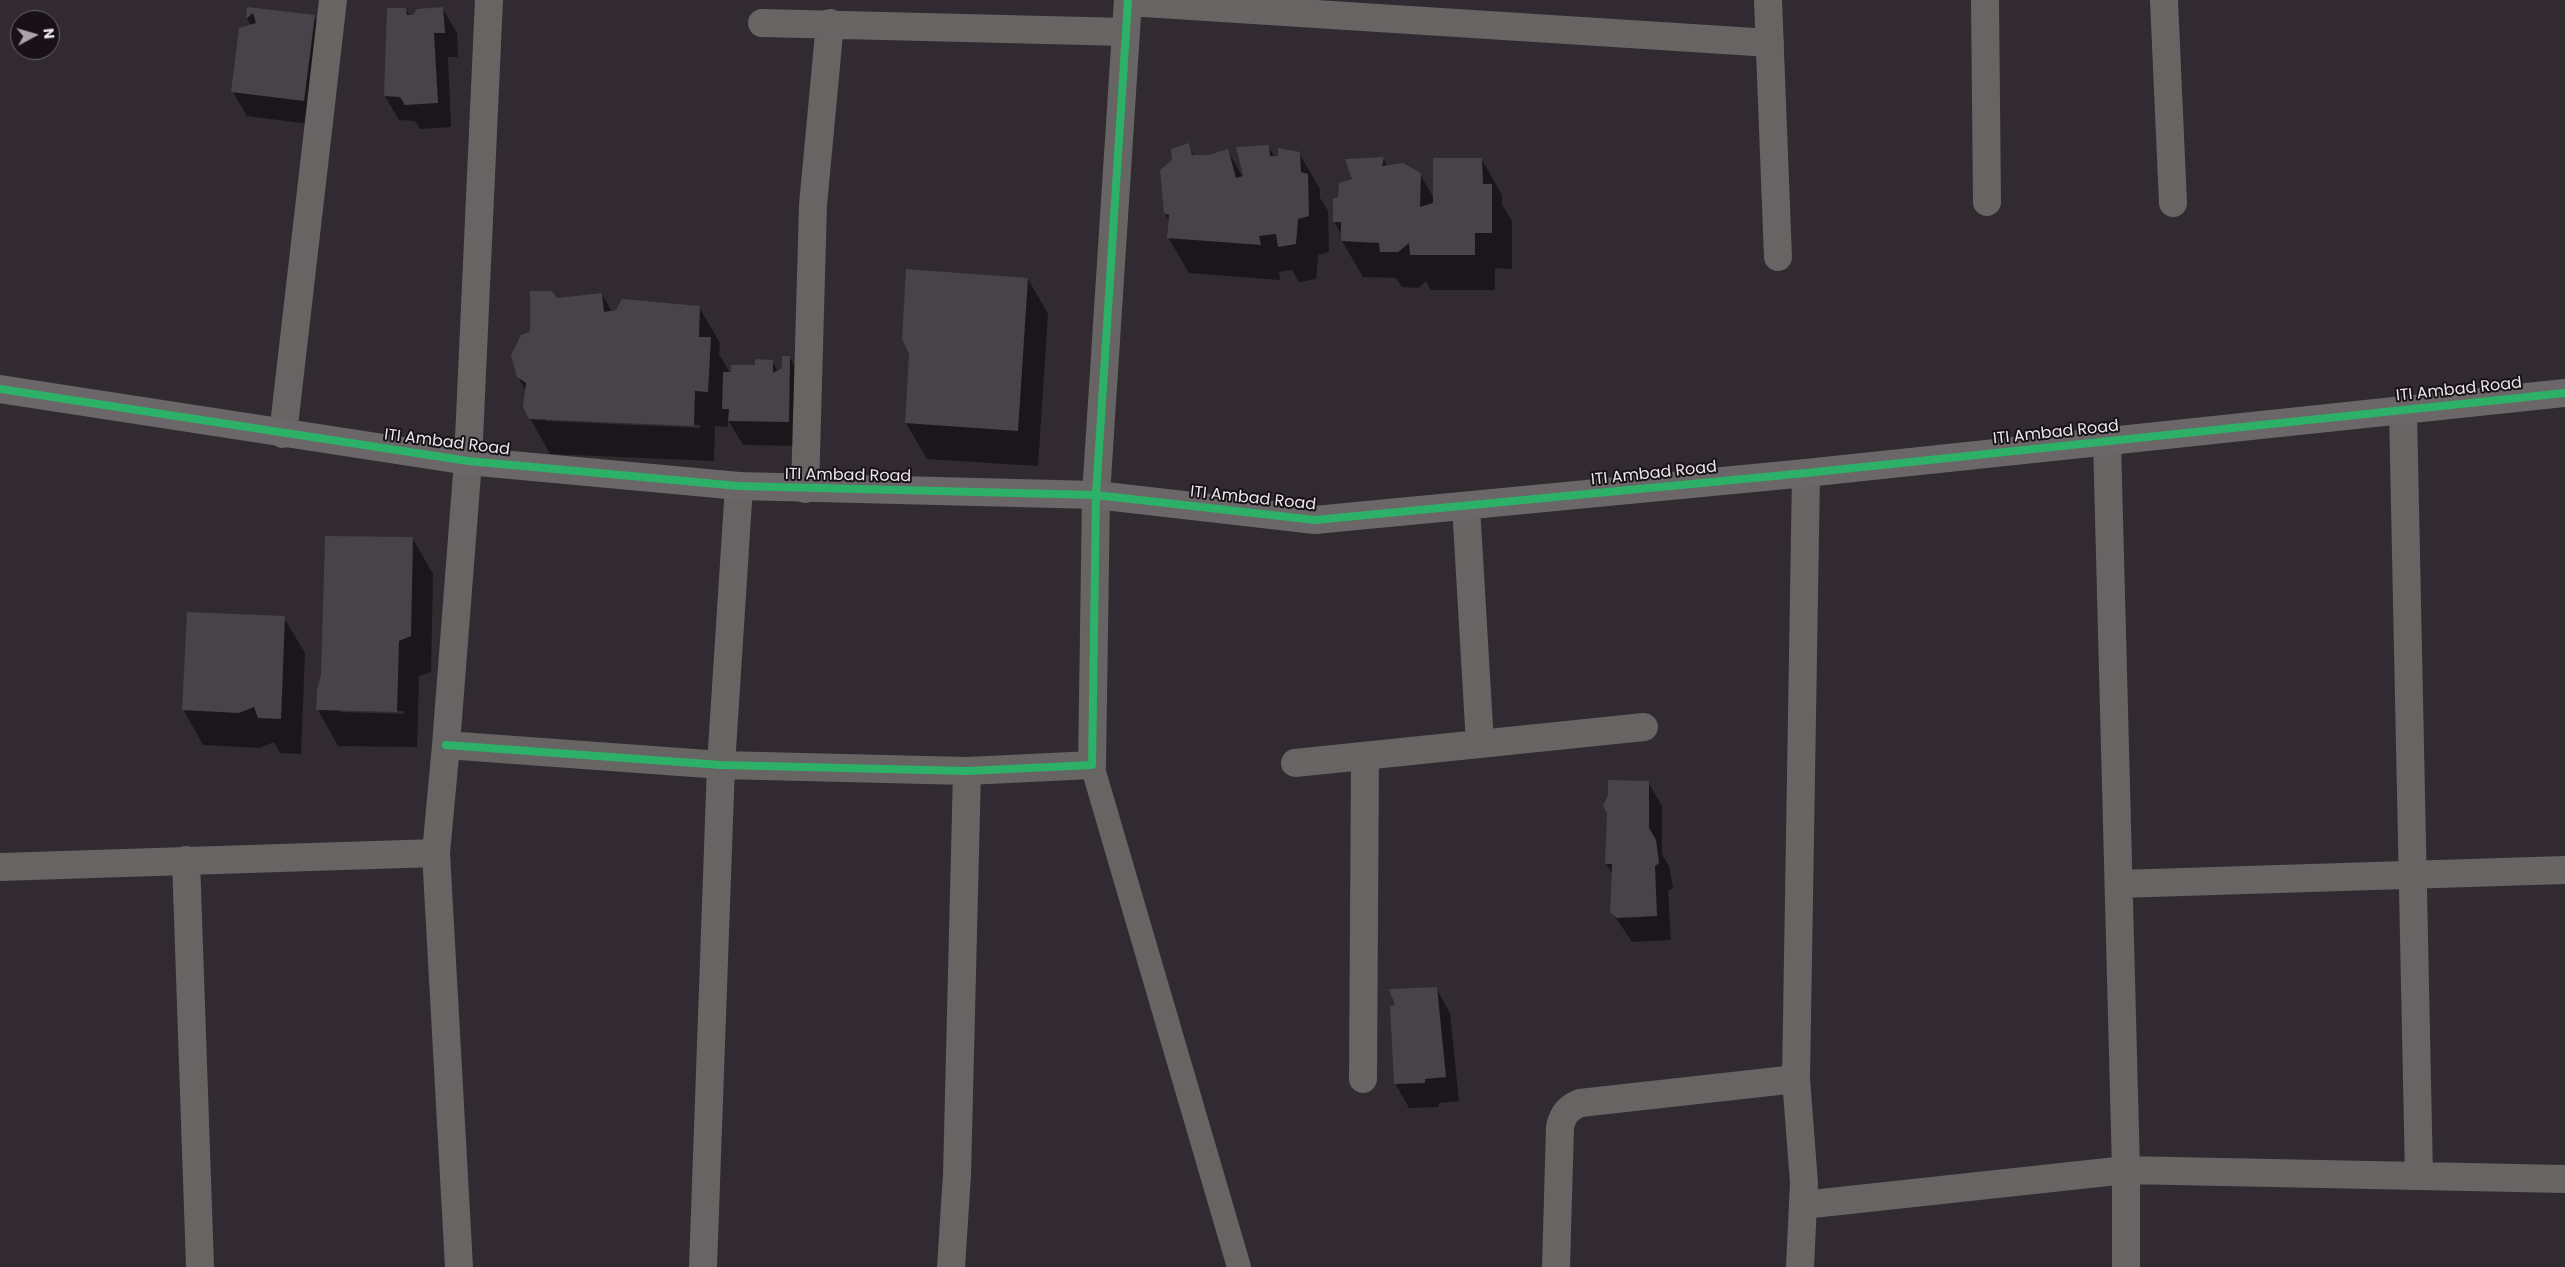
<!DOCTYPE html>
<html>
<head>
<meta charset="utf-8">
<style>
	body { margin:0 }
	#map { position:relative; width:2565px; height:1267px; overflow:hidden; background:#312a30; font-family:Poppins,sans-serif }
	canvas { display:block }
	.north { position:absolute; left:10px; top:10px; width:50px; height:50px; box-sizing:border-box; background:#181217; border:1px solid #6d666d; border-radius:50%; rotate:84deg; font-size:14px; font-weight:700; line-height:20px; text-align:center; color:#ede5ed }
	.north::after { content:''; display:block; margin:auto; width:18px; height:22px; background:#aba4ab; clip-path:polygon(50% 0,100% 100%,50% 72%,0 100%) }
</style>
</head>
<body>
<div id="map">
<canvas width="2565" height="1267"></canvas>
<div class="north">N</div>
</div>
<script>
const g = document.querySelector('canvas').getContext('2d');
g.lineJoin = 'round';
function fill(path, color) { g.fillStyle = color; g.fill(path, 'evenodd'); }
function trace(path, color, width, dash) { g.strokeStyle = color; g.lineWidth = width; g.lineCap = dash ? 'butt' : 'round'; g.setLineDash(dash || []); g.stroke(path); }
function drawText(font, color, halo, rows, align = 'center') {
  g.font = font + ' Poppins,sans-serif'; g.lineWidth = 4; g.setLineDash([]); g.textBaseline = 'middle'; g.strokeStyle = halo; g.fillStyle = color; for (const [text, x, y, turn = 0] of rows) {
    g.save(); g.translate(x, y); g.rotate((+turn || 0) * Math.PI / 180); g.textAlign = isNaN(turn) ? turn : align; if (halo) g.strokeText(text, 0, 0); g.fillText(text, 0, 0); g.restore();
  }
}
fill(new Path2D(`
	M248,8L314,16L328,40L318,125L247,116L233,92L251,26L247,19Z
	M406,9L410,16L443,9L457,33L458,57H448L451,127L420,129L415,121L399,120L385,96Z
	M1188,145L1194,156H1209L1228,151L1245,181L1268,146L1275,157L1299,153L1320,189V198L1328,211L1329,252L1318,255L1316,279L1299,282L1292,270L1279,272L1280,280L1189,273L1168,237L1169,221L1165,213Z
	M1383,158L1388,167L1420,174L1434,199L1482,160L1502,195V205L1512,221V269L1495,268V290H1431L1426,281L1418,288L1402,287L1396,278L1363,277L1342,241V236L1334,221L1340,199L1354,179Z
	M1028,279L1048,314L1038,466L927,459L906,423L911,353Z
	M602,294L612,312L699,307L720,343L719,354L732,376L772,361L778,372L783,369L790,358L804,382L802,446L743,445L728,420V427L715,426L714,461L550,454L530,418L526,391L518,377L531,333L556,299ZM546,418L700,425V428L546,421Z
	M413,539L433,574L431,672L419,676L417,747L338,746L318,710V689ZM341,710L404,711V714L341,712Z
	M284,618L305,653L301,754L280,753L274,742L260,748L203,745L183,709Z
	M1648,782L1662,806V854L1669,866L1673,888L1668,891L1671,940L1632,942L1612,912L1613,876L1606,863Z
	M1436,988L1450,1013L1459,1101L1439,1103L1438,1107L1409,1108L1395,1083Z`), '#0007');
fill(new Path2D(`
	M247,7L315,15L304,101L231,92L239,28L256,23L253,13L246,19Z
	M443,7L445,33H434L438,103L405,105L400,97L384,96L387,8H406L407,15H413L417,9Z
	M1189,143L1192,155H1209L1228,149L1236,178L1243,176L1236,147L1269,145L1270,156H1278V148L1300,152L1301,172L1308,174L1309,216L1298,219L1296,244L1278,247L1276,234L1259,236L1261,245L1167,238L1169,215L1164,213L1160,170L1172,160L1171,149Z
	M1384,157L1382,166L1403,163L1421,173L1420,207L1433,203V158H1482L1483,184H1492V233H1475V255H1410L1409,243L1398,252H1380L1379,243L1341,241V222H1333V198H1338L1339,183L1352,179L1345,159Z
	M906,269L1028,278L1018,431L905,423L909,354L902,339Z
	M530,291H552L557,298L602,293L604,312L616,310L622,299L700,306L699,337H711L708,392L695,391L694,426L529,419L523,407L526,383L517,377L511,355L521,335L530,332Z
	M782,356H790L789,422L728,421L729,409H722L723,372H731V365H755V359L773,360V373L782,368Z
	M325,536L413,537L411,636L399,641L397,712L316,710L317,689L321,675Z
	M187,612L285,616L281,719L258,718L254,707L239,713L182,710Z
	M1608,780L1649,781V828L1656,840L1659,863L1655,866L1657,916L1617,918L1610,912L1612,864H1605L1607,813L1603,806L1608,795Z
	M1437,987L1446,1077L1425,1079V1083L1394,1084L1390,1006L1395,1005L1389,989Z`), '#484348');
trace(new Path2D(`
	M1092,765L1239,1267`), '#676464', 24);
trace(new Path2D(`
	M1768,0L1778,257
	M1985,0L1987,202
	M2164,0L2173,203
	M1128,2L1770,43
	M762,23L1126,32
	M2403,410L2419,1176
	M283,434L333,0
	M2107,441L2126,1170V1267
	M805,489L813,205L830,23
	M1466,506L1480,744
	M446,745L721,765L967,771L1092,765L1096,495L1128,0
	M1295,763L1644,727
	M186,860L200,1267
	M0,867L436,853
	M2119,884L2565,870
	M1363,1079L1365,756
	M1796,1079L1804,1183L1800,1267
	M1803,1205L2126,1170L2565,1179
	M459,1267L436,853L446,745L468,461L489,0
	M703,1267L721,765L739,486
	M951,1267L957,1175L967,771
	M1556,1267L1560,1127C1563,1114 1568,1108 1580,1103L1796,1079L1806,473`), '#676464', 28);
trace(new Path2D(`
	M0,389L468,461L739,486L1096,495L1315,520L1806,473L2565,393`), '#6b6667', 28);
trace(new Path2D(`
	M0,389L468,461L739,486L1096,495L1315,520L1806,473L2565,393
	M446,745L721,765L967,771L1092,765L1096,495L1128,0`), '#2db169', 8);
drawText('16px', '#ede5ed', '#181217', [
	["ITI Ambad Road",2459,390,-6],
	["ITI Ambad Road",2056,433,-6],
	["ITI Ambad Road",447,443,7],
	["ITI Ambad Road",1654,474,-6],
	["ITI Ambad Road",848,476,1],
	["ITI Ambad Road",1253,499,6]
]);
</script>
</body>
</html>
